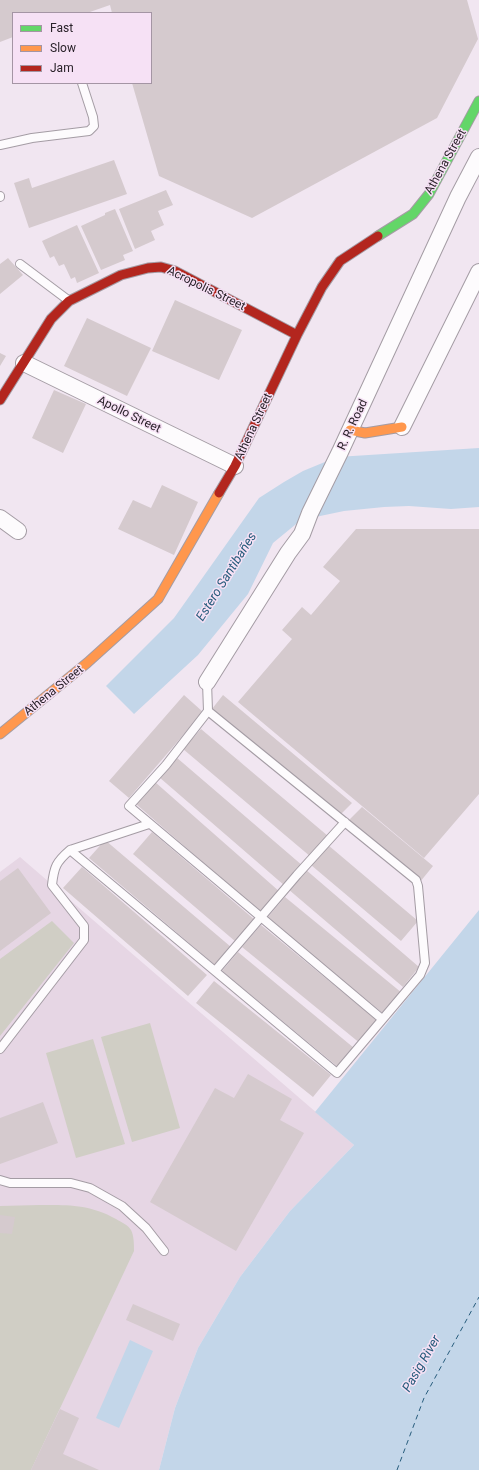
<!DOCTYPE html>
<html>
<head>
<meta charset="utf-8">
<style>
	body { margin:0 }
	#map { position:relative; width:479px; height:1470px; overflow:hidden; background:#f1e6f1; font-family:Roboto,sans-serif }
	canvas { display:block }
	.legend { position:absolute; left:12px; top:12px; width:140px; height:72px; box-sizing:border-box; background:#f6e1f5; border:1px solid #a495a4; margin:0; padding:5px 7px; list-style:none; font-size:12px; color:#2a222a }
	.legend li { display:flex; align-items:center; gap:8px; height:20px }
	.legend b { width:20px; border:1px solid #a495a4 }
</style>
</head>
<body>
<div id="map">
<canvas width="479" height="1470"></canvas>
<ul class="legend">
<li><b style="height:5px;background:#63d668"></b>Fast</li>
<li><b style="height:5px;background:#ff974d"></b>Slow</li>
<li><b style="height:5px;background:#b3261e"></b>Jam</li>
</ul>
</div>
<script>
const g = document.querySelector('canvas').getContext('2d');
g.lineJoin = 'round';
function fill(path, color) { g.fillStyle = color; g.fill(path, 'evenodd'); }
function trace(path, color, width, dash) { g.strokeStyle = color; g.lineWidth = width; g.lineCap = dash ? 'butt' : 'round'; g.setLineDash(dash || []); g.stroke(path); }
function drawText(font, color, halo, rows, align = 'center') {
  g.font = font + ' Roboto,sans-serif'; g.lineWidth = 3; g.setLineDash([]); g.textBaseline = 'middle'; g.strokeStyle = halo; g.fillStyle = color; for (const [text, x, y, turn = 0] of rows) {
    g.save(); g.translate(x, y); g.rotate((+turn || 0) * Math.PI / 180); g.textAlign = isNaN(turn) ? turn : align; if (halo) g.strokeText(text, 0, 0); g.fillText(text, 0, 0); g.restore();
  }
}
fill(new Path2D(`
	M20,857L354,1145L290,1211L240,1277L198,1348L175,1408L159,1470H0V872Z`), '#e6d6e4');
fill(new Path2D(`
	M52,921L74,943L0,1036V959Z
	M150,1023L180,1128L132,1142L101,1037Z
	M93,1039L125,1144L76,1158L46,1053Z
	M39,1205C68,1205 89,1204 116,1219C121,1222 128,1225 131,1230C134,1236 134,1244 134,1251L31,1470H0V1206Z`), '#d0cec5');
fill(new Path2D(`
	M479,448V507L451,509L409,506L384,507L344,511L301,520L273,543L248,594L198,655L134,714L106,686L174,618L259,498L284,482L303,471L337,457Z
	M479,910V1470H159L175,1408L198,1348L240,1277L290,1211L354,1145L315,1112Z
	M130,1340L153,1351L119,1428L96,1418Z`), '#c3d6e9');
trace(new Path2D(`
	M397,1470L424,1398L479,1297`), '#275c7c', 1, [5, 4]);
fill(new Path2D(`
	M0,0H467L478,39L437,118L252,218L159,176L132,83H151V13H112L110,5L87,13H13V37L0,42Z
	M114,160L127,194L29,228L14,183L29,178L32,188Z
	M166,190L173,205L158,211L164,225L151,231L155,240L135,249L119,209Z
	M115,209L133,251L123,255L125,260L101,270L81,226L105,215V213Z
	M77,225L99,273L77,283L75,277L71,279L64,264L59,266L54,256L50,258L42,241Z
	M8,258L23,275L0,294V264Z
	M175,300L242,330L219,380L152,351Z
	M87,318L151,348L127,396L64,366Z
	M0,353L6,356L0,366Z
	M54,390L86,404L63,453L32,438Z
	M162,485L198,502L174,555L118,529L133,500L151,508Z
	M356,529H479V794L424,858L238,702L292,639L282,630L302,607L311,615L340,581L323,567Z
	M184,695L203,712L129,798L109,781Z
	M223,695L352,803L340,815L212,709Z
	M201,729L328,836L311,857L183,749Z
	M176,757L303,866L285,886L159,777Z
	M155,782L280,892L261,913L136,804Z
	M362,807L433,866L420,882L349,820Z
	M152,832L255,920L236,942L133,854Z
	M105,840L231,947L215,965L89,858Z
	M328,845L418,921L401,941L311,865Z
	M82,867L207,975L188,996L63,888Z
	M18,868L51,913L0,951V881Z
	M305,869L419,967L403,987L288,889Z
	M285,897L402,993L385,1015L267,918Z
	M261,925L379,1022L361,1044L242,947Z
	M238,952L354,1048L338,1067L222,971Z
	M214,981L331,1075L313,1097L196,1003Z
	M248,1074L292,1099L280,1120L304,1133L236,1251L150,1202L215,1088L234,1098Z
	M43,1102L58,1143L0,1164V1118Z
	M0,1215L15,1217L12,1234L0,1233Z
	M133,1304L180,1324L173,1341L126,1320Z
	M60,1409L79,1418L63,1454L99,1470H31Z`), '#d5cace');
const lane = new Path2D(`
	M0,145L32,138L89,131L94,126L93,117L82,83
	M0,196V197
	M20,264L68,300
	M208,711L166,765L129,806L382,1019
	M70,850L337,1073L420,975L425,963L418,886L416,880L208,711L207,682
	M215,971L297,875L345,822
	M0,1049L84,940V926L52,885C54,867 56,862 70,850L149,824
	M0,1180L10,1183H71L90,1188L122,1206L146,1228L164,1251`);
const street = new Path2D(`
	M24,363L235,466
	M402,427L479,272
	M0,518L18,531
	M207,682L288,553L302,534L310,513L340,452L458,197L479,157`);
const fast = new Path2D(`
	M378,236L413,214L429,194L479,101`);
const slow = new Path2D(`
	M350,430L365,433L402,427
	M0,734L87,663L158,599L219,493`);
const jam = new Path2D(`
	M0,400L51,319L69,301L121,275L148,268L161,267L175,271L297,335
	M219,493L235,466L297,335L322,287L340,261L378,236`);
trace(lane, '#a49ca4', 10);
trace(street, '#a49ca4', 18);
trace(fast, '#a49ca4', 11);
trace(slow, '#a49ca4', 11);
trace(jam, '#a49ca4', 11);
trace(lane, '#fdfbfd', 8);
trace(street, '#fdfbfd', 16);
trace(fast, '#63d668', 9);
trace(slow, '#ff974d', 9);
trace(jam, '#b3261e', 9);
drawText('12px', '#2a222a', '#f6e1f5', [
	["Athena Street",446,162,-61],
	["Acropolis Street",206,289,26],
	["Apollo Street",129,415,26],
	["R. R. Road",353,425,-65],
	["Athena Street",254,427,-65],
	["Athena Street",54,691,-39]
]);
drawText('italic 13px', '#275c7c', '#f6e1f5', [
	["Estero Santibañes",227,577,-58],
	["Pasig River",422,1364,-60]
]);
</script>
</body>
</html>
